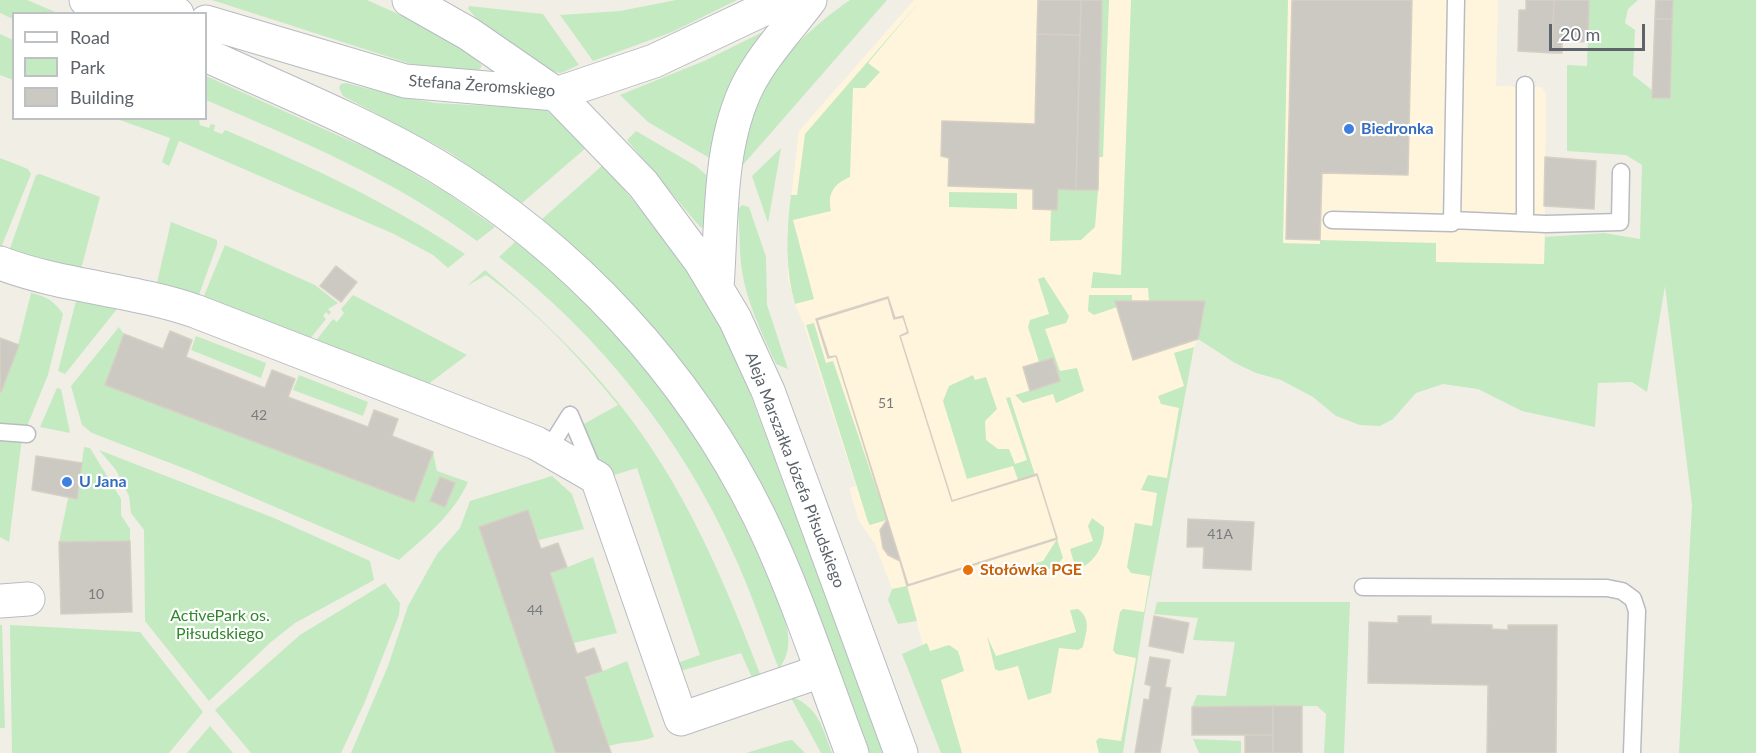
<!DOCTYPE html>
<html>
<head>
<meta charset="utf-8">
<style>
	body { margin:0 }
	#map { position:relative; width:1756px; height:753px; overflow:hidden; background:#f1eee6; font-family:Lato,sans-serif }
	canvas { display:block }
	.legend { position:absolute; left:12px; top:12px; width:195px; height:108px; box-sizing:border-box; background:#fff; border:2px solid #bec1c3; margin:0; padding:8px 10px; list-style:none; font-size:18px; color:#5d6368 }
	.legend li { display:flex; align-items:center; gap:12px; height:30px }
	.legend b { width:30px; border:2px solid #bec1c3 }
	.scale { position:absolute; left:1549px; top:24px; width:96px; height:27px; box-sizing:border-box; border:3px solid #5d6368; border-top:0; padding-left:8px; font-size:18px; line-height:21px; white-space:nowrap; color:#5d6368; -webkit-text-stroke:4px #fff; paint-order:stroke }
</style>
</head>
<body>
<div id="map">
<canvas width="1756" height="753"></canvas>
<ul class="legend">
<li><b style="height:8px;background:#fff"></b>Road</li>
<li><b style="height:16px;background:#c4eac1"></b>Park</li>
<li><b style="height:16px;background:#ccc9c3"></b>Building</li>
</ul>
<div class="scale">20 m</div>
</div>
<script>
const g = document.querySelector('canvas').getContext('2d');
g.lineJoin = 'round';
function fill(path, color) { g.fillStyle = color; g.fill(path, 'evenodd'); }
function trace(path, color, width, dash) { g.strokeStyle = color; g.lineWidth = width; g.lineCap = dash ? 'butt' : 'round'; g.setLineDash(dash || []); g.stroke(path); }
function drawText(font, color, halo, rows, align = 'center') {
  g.font = font + ' Lato,sans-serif'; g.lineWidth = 4.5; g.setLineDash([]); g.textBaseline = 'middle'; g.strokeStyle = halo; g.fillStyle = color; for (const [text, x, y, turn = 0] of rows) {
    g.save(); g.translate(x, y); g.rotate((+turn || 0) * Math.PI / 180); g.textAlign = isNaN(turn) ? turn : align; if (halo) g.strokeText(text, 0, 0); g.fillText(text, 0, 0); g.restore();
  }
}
fill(new Path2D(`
	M914,0H1498L1496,86L1542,87L1546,95L1544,279L1205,301L1198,339L1194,347L1145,612L1123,753H952L907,586L892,589L875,544L859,521L849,488L856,486L804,325L795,304L788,278L787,231L799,131Z`), '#fff5dd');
fill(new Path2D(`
	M0,0H27L58,13L14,14L13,19L0,13Z
	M212,0H367L447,36L477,59L482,66L478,71L411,64Z
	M676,0H737L672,32L593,61L560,15L620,11Z
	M850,0H887L742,166C745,148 747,129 753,111C768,66 812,26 850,0Z
	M921,0L868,63L880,72L865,88H853L850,177C834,184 827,193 831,211L793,220L814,299L795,304C785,268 786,233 791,195H797L805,134Z
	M1102,0H1109L1103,157H1099Z
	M1131,0H1288L1283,243L1320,244V240L1436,243V262L1544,264L1545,237L1604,233L1640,239L1642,165L1626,155L1567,151V65L1587,66L1589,0H1638L1628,9L1625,23L1635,30L1633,75L1652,90L1655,0H1756V753H1679L1692,505L1665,286L1647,392L1632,382L1598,383L1595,427L1522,411L1478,389L1443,384L1416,393L1393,419L1380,426L1360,425L1336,416L1313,397L1281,380L1256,373L1235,363L1198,339L1205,302L1149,301L1148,288H1091L1093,272L1121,275Z
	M469,6L543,14L579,65L561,73L554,72L481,23L468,9Z
	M767,30L713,160L648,122L620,95L704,61Z
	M0,34L13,40V80L0,75Z
	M206,76L384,156L447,193L495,227L477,241C394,179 301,141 206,100Z
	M346,83L396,96L436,103L545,109L587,147L522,203L449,152L343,96L339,88L341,84Z
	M117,119H199L200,125L209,128L211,124L215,125L214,131L222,134L225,130C310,166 388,202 465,254L448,268L433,255L394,234L179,141L169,166L162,162L170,138Z
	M636,131L696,166L711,179L704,228L700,227L627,140Z
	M781,148L768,223L752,176Z
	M0,158L28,169L31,174L0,250Z
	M604,164L701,286L742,372L884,753H870C840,675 815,595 780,520C725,402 641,303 542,219Z
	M40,174L100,197L80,273L8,254L36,175Z
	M1058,189L1098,190L1095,227L1081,240L1050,241L1051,210H1057Z
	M949,192L1017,193V209L949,207Z
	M742,205L749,207L766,257L767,305L788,369L776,364C762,334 747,303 742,271C739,250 740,230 738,209Z
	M171,222L217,240V245L196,303L156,287Z
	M515,242C628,325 714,447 767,576C779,607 801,639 779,669C764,631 751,592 734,555C682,438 599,335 499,257Z
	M225,245L315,285L338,303L328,309L331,312L329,315L326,312L323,316L326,319L305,345L201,303Z
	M485,270C532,310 578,352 617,401C684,484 724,580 762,679L754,682L741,653L674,673L677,663L700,655L637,468L614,475L600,476L582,425L618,405C579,357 536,311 486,275L467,286Z
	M1044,277L1069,316L1066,323L1045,329L1060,371L1077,368L1084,391L1056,403L1053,394L1023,403L1015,395L1060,381L1053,358L1039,362L1028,327L1030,320L1049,314L1038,279Z
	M31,293C46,296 54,301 63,314L48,375L25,431L0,427V391L18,345Z
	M353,295L467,355L419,391L310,348L333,319L337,322L344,313L341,309Z
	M1089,295H1132V301H1115L1117,307L1094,315L1088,311Z
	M76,301L117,309L65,374L58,371Z
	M814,323L826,363L833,361L887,520L870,525L868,522L806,325Z
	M119,327L124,334L105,385L414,502L433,452L437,471L468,482C453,515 426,536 399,560L191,471L92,433L82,425L71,386ZM440,477L454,483L445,507L430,501Z
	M196,336L266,363L261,378L191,350Z
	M1194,347L1145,612L1123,753H1099L1096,741L1099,738L1121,741L1136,658L1116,654L1113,650L1120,612L1123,609L1144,612L1150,576L1131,573L1127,567L1135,523L1152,526L1157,493L1141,490L1148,475L1167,478L1179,408L1161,404L1158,396L1184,386L1174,353Z
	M299,375L368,402L363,416L293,390Z
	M973,375L975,380L986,377L997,409L985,421L986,440L998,449H1009L1015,464L1027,460L1006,398L1010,397L1035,475L1018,480L1013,466L967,479L943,401L949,386Z
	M57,388L61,389L70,433L40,427Z
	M0,436L22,438L9,542L0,537Z
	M84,447L90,448L121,499V515L130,529V541L59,542L68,498L77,499Z
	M99,450L274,518L370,561L374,580L295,623L271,642L209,701L145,621L144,530L131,513L129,496L116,470Z
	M552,476L572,494L584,529L539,540L528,510L479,527L556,753H351L388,666L408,606L437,554L460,528L470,501Z
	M1092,518L1104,527C1104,547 1095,563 1076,570L1070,549L1093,541L1088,526Z
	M1057,539L1063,558L1056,567L1027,576L1017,569L1043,561Z
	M593,557L617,633L574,643L550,574Z
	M385,583L400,603L399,615L364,704L341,753H251L215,710L300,635Z
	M907,586L917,621L898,624L888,600L892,589Z
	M1157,602H1350L1344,753H1324L1326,714L1317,706L1192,707L1197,695L1226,696L1235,642L1193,640L1198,618L1154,614Z
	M1078,609C1092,619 1086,633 1083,647L1078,650L1059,648L1051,693L1028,700L1018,666L999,671L995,669L987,636L996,656L1076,632L1070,610Z
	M0,625H2L5,728H0Z
	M10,625L140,632L203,712L169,753H12Z
	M927,643L930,651L949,645L958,651L964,671L941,680L962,753H941L902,654Z
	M627,661L654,737C638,743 625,741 609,746L586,678Z
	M790,696C819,707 822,727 832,753H821Z
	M210,726L233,753H187Z
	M1193,739L1241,741V753H1199Z
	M792,740L805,753H746L786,741Z`), '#c4eac1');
const building = new Path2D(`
	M1038,0H1081L1080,35L1037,34Z
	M1081,0H1102L1098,190H1076Z
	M1292,0H1412L1408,175L1322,173L1320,240L1286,239Z
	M1526,0H1554L1552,53L1518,51L1519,10H1526Z
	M1554,0H1589L1588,42L1562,41V53H1552Z
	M1656,0H1673L1672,19H1655Z
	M1655,19H1672L1670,98H1652Z
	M1037,34L1080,35L1076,190L1058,189L1057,210L1033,209V189L948,186L949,158L941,156L942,121L1035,124Z
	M1545,157L1596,161L1594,209L1544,206Z
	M336,266L357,282L341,302L320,286Z
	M888,297L895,318L903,316L908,333L900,336L952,501L1037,474L1057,539L907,586L900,561L888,555L883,548L880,530L887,520L836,356L828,358L816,319Z
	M888,298L894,319L903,317L908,332L900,336L952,501L1037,475L1057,538L908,585L836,356L829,357L817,320Z
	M1115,301H1205L1198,339L1133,360Z
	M170,331L192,340L186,357L265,388L272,370L295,379L288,397L368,427L374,410L398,419L392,436L433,452L414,502L105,385L124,334L163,349Z
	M0,338L19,345L1,392L0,391Z
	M1053,358L1060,381L1030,391L1023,367Z
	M36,456L82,463L77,499L32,490Z
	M440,477L455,483L445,507L430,501Z
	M528,510L541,549L558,543L567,567L550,573L577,654L594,648L598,659L602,671L585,677L611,753H556L479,527Z
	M1188,519L1254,522L1251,570L1203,568L1204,547H1187Z
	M130,541L132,612L61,614L59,542Z
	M1154,616L1189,623L1183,653L1149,646Z
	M1398,616H1431V624L1492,625V629L1508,630V625H1557L1556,753H1487L1488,685L1368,683L1369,622L1398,623Z
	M1150,657L1170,660L1165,687L1171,688L1160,753H1135L1144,699L1149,700L1151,686L1145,684Z
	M1273,706H1302V753H1273Z
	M1273,706V735H1192V707Z
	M1245,735H1273V753H1245Z`);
fill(building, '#ccc9c3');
trace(building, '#d7cfc4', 1.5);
const lane = new Path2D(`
	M1525,85V222
	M1332,220L1452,223L1456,0
	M1451,220L1546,224L1620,222L1621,172
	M570,415L594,472
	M0,432L27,434
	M548,450L570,415
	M1363,587L1607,588L1622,591L1633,599L1637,611L1632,753`);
const street = new Path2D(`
	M0,263C63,287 131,289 195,311L536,443L597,478L681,719L821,671
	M0,601L28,599`);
const secondary = new Path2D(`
	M86,0L115,14
	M132,0L177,14
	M409,0L469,34L556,94L643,184L701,262L735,319L768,391L901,753
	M206,22L405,81L556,94L654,61L783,0
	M206,55C282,90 362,122 435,165C573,248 688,372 759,516C796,592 822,674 852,753
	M717,287C722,221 718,145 748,85C764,54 790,27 810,0`);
trace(lane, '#b8bcc1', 19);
trace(street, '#b8bcc1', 35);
trace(secondary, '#b7bcc1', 35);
trace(lane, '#fff', 16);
trace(street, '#fff', 33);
trace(secondary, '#fff', 33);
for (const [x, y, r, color] of [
	[1349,129,6,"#3f7fe0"],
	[67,482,6,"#3f7fe0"],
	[968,570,6,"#e8710a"]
]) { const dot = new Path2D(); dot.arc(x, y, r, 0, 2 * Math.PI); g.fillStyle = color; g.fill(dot); trace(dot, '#fff', 2); }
drawText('14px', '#797c7f', null, [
	["51",886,403],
	["42",259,415],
	["41A",1220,534],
	["10",96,594],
	["44",535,610]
]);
drawText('16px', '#5d6368', '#fff', [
	["Stefana Żeromskiego",482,86,4],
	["Aleja Marszałka Józefa Piłsudskiego",795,470,69]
]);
drawText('bold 16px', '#366cbe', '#fff', [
	["Biedronka",1361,129],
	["U Jana",79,482]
], 'left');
drawText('bold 16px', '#c56008', '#fff', [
	["Stołówka PGE",980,570]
], 'left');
drawText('16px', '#30872d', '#fff', [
	["ActivePark os.",220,616],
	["Piłsudskiego",220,634]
]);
</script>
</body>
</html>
